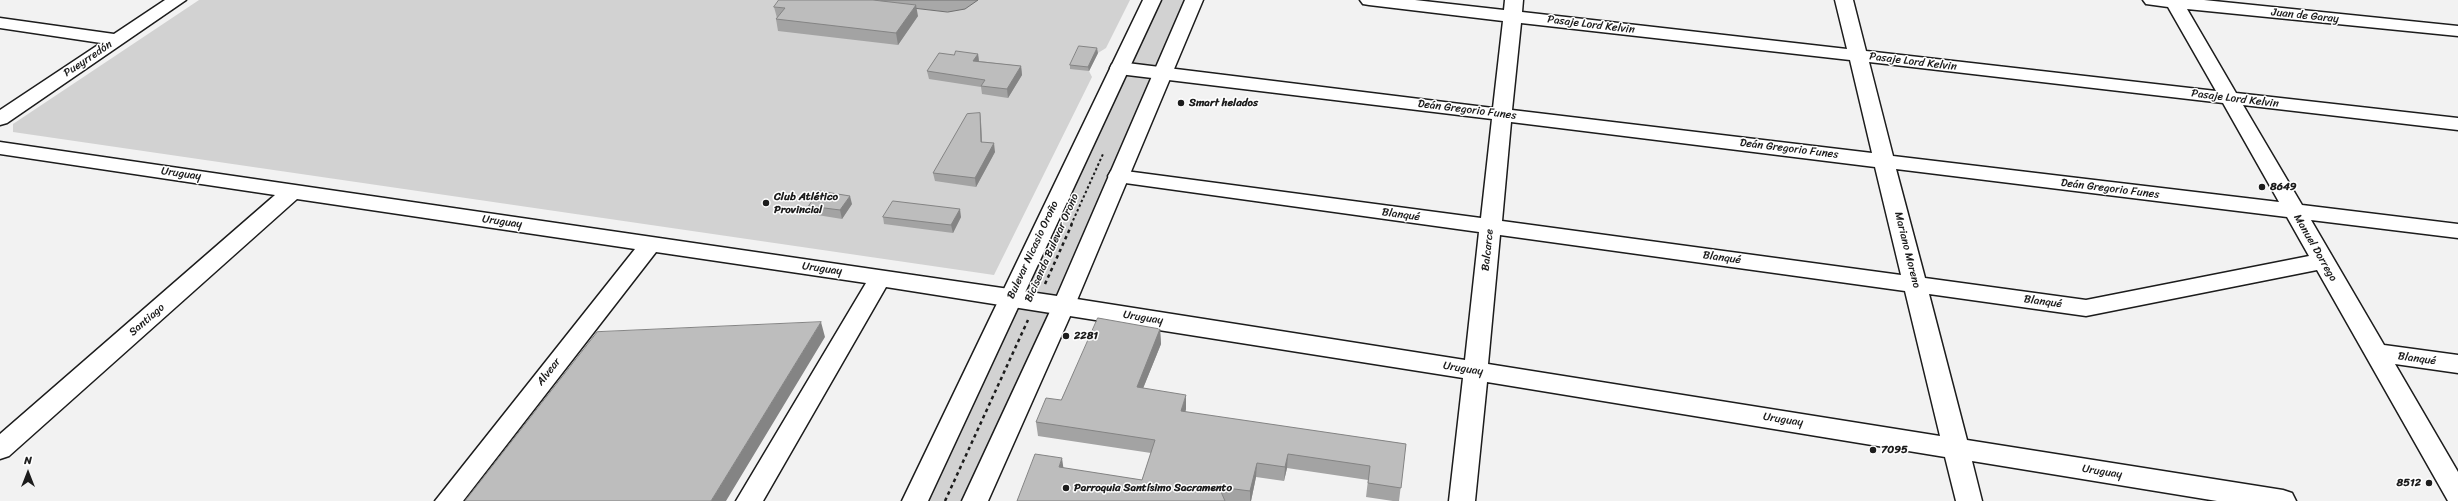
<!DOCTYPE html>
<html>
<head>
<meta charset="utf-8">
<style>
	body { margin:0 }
	#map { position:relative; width:2458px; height:501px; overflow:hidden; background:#f2f2f2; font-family:Sriracha,sans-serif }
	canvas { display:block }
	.north { position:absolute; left:8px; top:453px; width:40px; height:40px; -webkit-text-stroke:3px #fff; paint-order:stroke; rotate:0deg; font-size:11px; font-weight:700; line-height:16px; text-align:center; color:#1c1c1c }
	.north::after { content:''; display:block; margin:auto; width:14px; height:18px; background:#1c1c1c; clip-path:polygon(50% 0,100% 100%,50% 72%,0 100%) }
</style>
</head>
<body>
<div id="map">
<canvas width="2458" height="501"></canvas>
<div class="north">N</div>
</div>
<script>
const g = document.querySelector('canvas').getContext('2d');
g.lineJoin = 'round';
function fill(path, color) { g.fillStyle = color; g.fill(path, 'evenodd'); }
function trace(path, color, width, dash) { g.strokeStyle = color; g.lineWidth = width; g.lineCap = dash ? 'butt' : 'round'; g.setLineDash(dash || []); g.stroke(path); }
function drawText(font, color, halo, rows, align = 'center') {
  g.font = font + ' Sriracha,sans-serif'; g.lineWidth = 3; g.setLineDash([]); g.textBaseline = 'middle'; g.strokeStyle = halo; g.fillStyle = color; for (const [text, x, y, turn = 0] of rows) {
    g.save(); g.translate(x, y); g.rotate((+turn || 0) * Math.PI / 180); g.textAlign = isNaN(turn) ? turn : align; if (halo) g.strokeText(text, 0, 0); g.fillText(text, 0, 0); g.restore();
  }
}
fill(new Path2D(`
	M199,0H1130L1106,48L1098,53L1089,71L1092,77L994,275L13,132V124Z
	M1152,0H1194L975,501H915Z`), '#d2d2d2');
const water = new Path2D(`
	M844,0H978L965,9L948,12Z`);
fill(water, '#a8a8a8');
trace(water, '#707070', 1);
const minor = new Path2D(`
	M165,0H186L7,123L0,125V110L101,43L0,28V18L114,34Z
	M1360,0H1415L1504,10L1505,0H1523L1522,12L1847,49L1835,0H1853L1866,51L2216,91L2168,7L2146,4L2143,0H2204L2458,26V36L2187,9L2236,93L2458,118V130L2243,105L2302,205L2458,224V238L2311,220L2384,345L2458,355V373L2395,364L2458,472V501H2448L2317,270L2086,316L1929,294L1967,440L2283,490L2292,493L2296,501H2217L1972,461L1982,501H1956L1945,457L1487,382L1475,501H1449L1463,378L886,287L763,501H736L866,283L656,252L463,501H435L635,249L297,199L9,456L0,459V434L275,195L0,154V142L1064,297L1465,360L1479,232L1118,182L1111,181L1108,176L1111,171L1118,170L1481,218L1492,119L1119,74L1112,72L1110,68L1112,64L1119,62L1493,108L1503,21L1369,5L1363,4ZM1521,23L1850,60L1872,153L1512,110ZM1869,62L2223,103L2279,202L1893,156ZM1511,122L1875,167L1901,275L1502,221ZM1896,169L2287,217L2309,256L2086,300L1925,278ZM1500,235L1905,291L1940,436L1488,364Z`);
const major = new Path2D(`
	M1143,0H1161L928,501H902Z
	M1185,0H1203L1075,305L988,501H962L1053,305Z`);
trace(minor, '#1c1c1c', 3);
trace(major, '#1c1c1c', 3);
trace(new Path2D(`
	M1071,225L1103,154`), '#1c1c1c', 2, [2.5, 2.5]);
trace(new Path2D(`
	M1045,284L1072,224
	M945,501L1028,320`), '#1c1c1c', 2.5, [3.5, 3.5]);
fill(minor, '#fff');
fill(major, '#fff');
fill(new Path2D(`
	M774,7L918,16L898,45L778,31L776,19L777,18Z
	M1098,53L1089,71L1070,69V65Z
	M978,54L979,61L1021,66L1022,75L1008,98L982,94L981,87L929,79L927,71L954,55Z
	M980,113L981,122L982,142L995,152L976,187L935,181L933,173Z
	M852,204L842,219L811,214L809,206Z
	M883,217H961L953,233L884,224Z
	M1160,329L1161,344L1143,388L1186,409L1185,412L1406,444L1399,501H1393L1366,497L1368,480L1287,468L1284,481L1256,477L1251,501H1017L1063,468L1142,480L1151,453L1038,436L1036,422L1061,400Z`), '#a3a3a3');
fill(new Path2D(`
	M916,5L918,16L898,45L896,33Z
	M1097,48L1098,53L1089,71L1088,67Z
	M978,54L979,62L973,61Z
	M1021,66L1022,75L1008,98L1007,89Z
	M980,113L981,122L982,150L981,142Z
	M994,143L995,152L976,187L975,178Z
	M850,196L852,204L842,219L840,210Z
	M960,209L961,217L953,233L951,225Z
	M821,322L825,337L726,501H711Z
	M1160,329L1161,344L1138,401L1137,387Z
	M1186,395V409L1182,426L1181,411Z
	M1288,454L1287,468L1284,481L1285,467Z
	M1062,458L1064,472L1059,467Z
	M1257,463L1256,477L1251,501H1250V491Z`), '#848484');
const building = new Path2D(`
	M779,0H873L916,5L896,33L776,19L785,8L774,7Z
	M1079,46L1097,48L1088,67L1070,65Z
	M956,51L978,54L973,61L1021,66L1007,89L981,86L985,80L927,71L939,53L954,55Z
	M980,113L981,142L994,143L975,178L933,173L967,114Z
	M819,191L850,196L840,210L809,206Z
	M893,201L960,209L951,225L883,217Z
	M1098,318L1160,329L1137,387L1186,395L1181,411L1406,444L1401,488L1368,483L1370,466L1288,454L1285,467L1257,463L1250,491L1219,487L1225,501H1017L1035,454L1062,458L1059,467L1142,480L1155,440L1036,422L1046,398L1061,400Z
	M821,322L711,501H465L597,332Z`);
fill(building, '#bdbdbd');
trace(building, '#848484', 1);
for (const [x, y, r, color] of [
	[1181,103,4,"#1c1c1c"],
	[2262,187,4,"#1c1c1c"],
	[766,203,4,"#1c1c1c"],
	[1066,336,4,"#1c1c1c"],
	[1873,450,4,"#1c1c1c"],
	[2429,483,4,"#1c1c1c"],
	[1066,488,4,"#1c1c1c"]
]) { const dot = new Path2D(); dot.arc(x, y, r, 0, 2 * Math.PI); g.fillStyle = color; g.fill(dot); trace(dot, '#fff', 1.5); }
drawText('11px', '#1c1c1c', '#fff', [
	["Juan de Garay",2305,16,6],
	["Pasaje Lord Kelvin",1591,25,7],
	["Pueyrredón",88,59,-34],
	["Pasaje Lord Kelvin",1913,62,7],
	["Pasaje Lord Kelvin",2235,99,7],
	["Deán Gregorio Funes",1467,110,7],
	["Deán Gregorio Funes",1789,149,7],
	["Uruguay",181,174,8],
	["Deán Gregorio Funes",2110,189,7],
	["Blanqué",1401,215,8],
	["Uruguay",502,222,8],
	["Bicisenda Bulevar Oroño",1052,248,-66],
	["Manuel Dorrego",2315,248,60],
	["Bulevar Nicasio Oroño",1033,250,-65],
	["Balcarce",1488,250,-84],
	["Mariano Moreno",1907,250,76],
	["Blanqué",1722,258,8],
	["Uruguay",822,269,8],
	["Blanqué",2043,302,8],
	["Uruguay",1143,318,9],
	["Santiago",147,320,-41],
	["Blanqué",2417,359,8],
	["Uruguay",1463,369,9],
	["Alvear",549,372,-52],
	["Uruguay",1783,420,9],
	["Uruguay",2102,472,9]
]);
drawText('bold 11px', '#1c1c1c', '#fff', [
	["Smart helados",1189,103],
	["8649",2270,187],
	["Club Atlético",774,197],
	["Provincial",774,210],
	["2281",1074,336],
	["7095",1881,450],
	["8512",2421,483,"right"],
	["Parroquia Santísimo Sacramento",1074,488]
], 'left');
</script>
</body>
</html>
